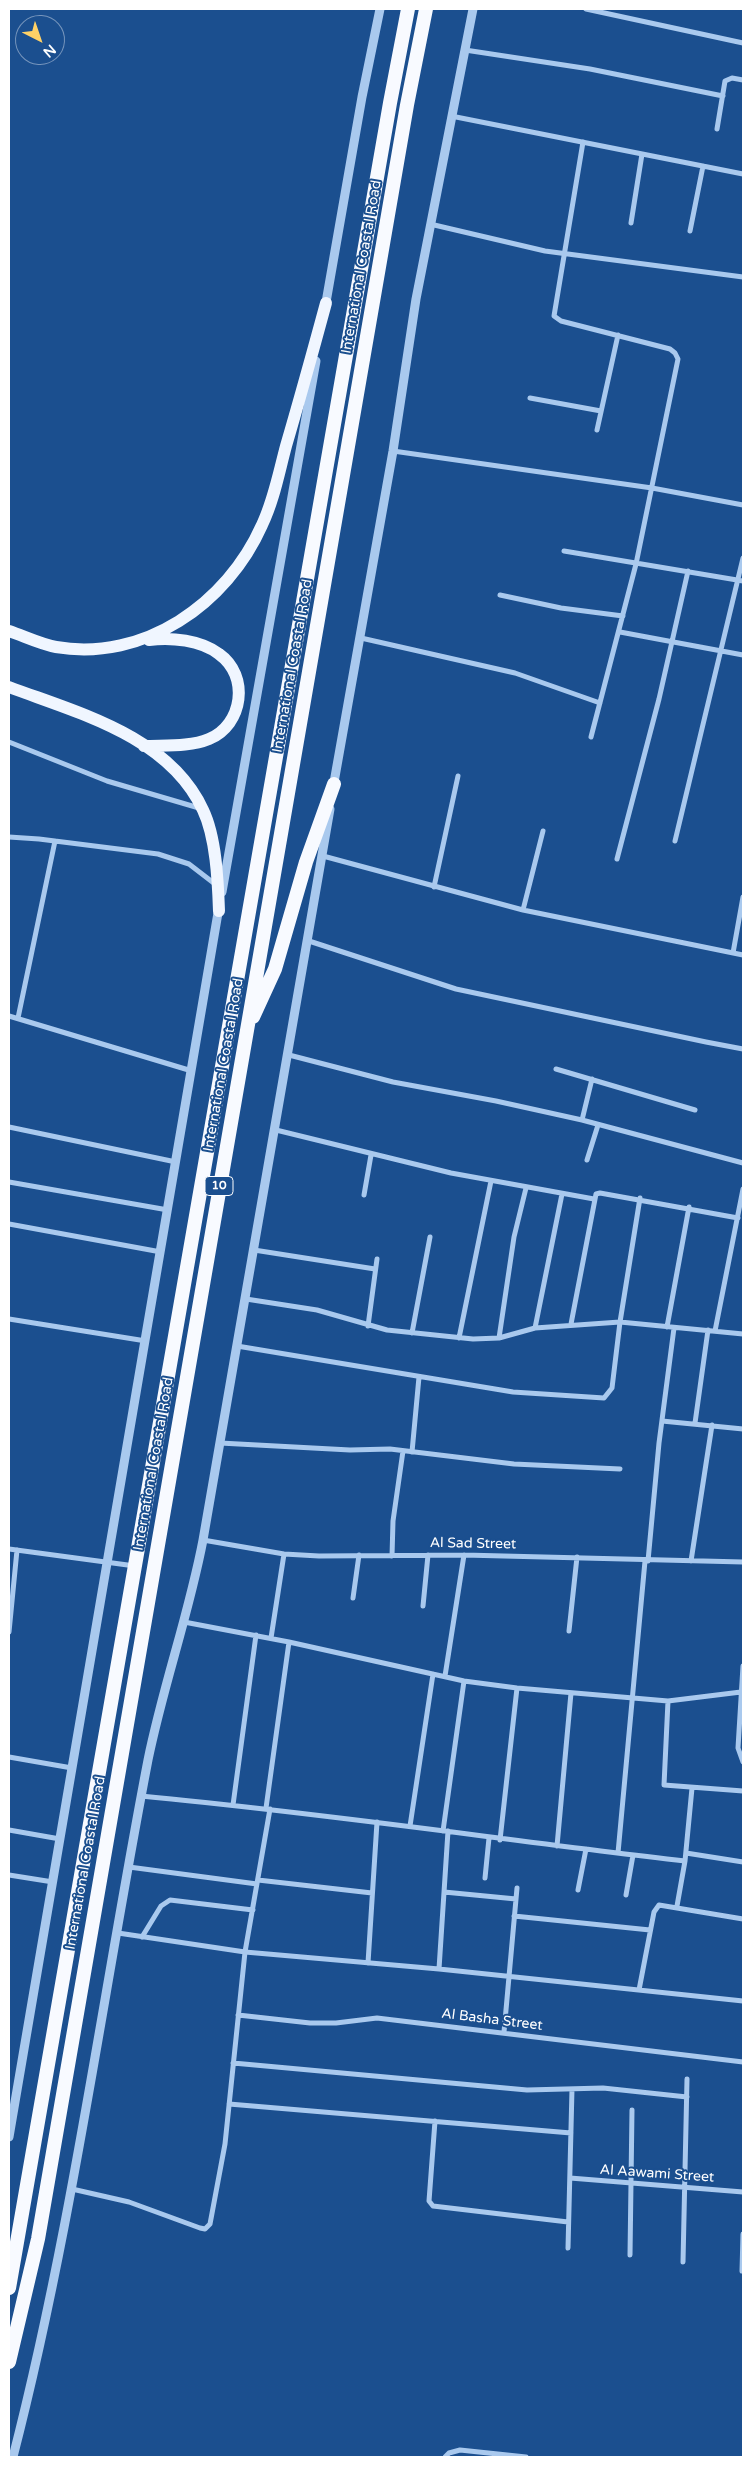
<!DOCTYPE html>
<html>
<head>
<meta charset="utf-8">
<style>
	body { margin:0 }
	#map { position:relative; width:752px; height:2466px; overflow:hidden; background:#1b4f8f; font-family:"Varela Round",sans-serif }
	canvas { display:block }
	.frame { position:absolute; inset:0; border:10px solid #fff; pointer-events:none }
	.north { position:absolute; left:15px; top:15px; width:50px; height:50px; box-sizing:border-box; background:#1b4f8f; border:1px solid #7695bc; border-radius:50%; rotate:139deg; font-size:14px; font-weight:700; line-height:20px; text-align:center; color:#fff }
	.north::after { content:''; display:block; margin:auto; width:18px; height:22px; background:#ffd166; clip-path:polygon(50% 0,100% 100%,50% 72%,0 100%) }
</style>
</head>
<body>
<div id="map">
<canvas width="752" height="2466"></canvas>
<div class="frame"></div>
<div class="north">N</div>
</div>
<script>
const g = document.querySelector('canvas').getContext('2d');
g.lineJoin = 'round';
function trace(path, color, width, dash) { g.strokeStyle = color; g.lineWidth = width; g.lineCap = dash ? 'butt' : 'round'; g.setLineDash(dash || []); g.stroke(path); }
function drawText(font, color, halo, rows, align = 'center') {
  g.font = font + ' "Varela Round",sans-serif'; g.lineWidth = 4; g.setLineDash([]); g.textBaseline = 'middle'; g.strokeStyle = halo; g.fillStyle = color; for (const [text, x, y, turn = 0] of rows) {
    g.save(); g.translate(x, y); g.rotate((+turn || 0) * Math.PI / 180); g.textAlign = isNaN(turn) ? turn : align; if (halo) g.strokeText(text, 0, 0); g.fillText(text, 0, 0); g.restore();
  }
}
trace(new Path2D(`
	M586,9L743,43
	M465,50L590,69L723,96
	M451,116L743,174
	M717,129L725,81L732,78L743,80
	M583,142L554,316L561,321L670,349L675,353L678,359L636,564L591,737
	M631,223L642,154
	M430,224L545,251L743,277
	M690,231L703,166
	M530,398L601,411
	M597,430L618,335
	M393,451L652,488L743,505
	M564,551L743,581
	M500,595L561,608L623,616
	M620,632L743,655
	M361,638L515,673L600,703
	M9,742L107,781L199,808
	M9,837L39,839L158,854L189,864L215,884
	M675,841L743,558
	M323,856L523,910L743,955
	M617,859L659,699L688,571
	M434,887L458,776
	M523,910L543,831
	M309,941L456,989L706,1042L743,1049
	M733,953L743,897
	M9,1016L192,1071
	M18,1018L55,841
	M289,1055L393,1082L496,1101L582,1120L743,1163
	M556,1069L695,1110
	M582,1120L592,1079
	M9,1127L176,1162
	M276,1130L451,1173L594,1199
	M587,1160L598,1125
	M9,1182L168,1210
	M364,1195L371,1155
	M9,1224L161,1252
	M254,1250L375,1269
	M246,1299L317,1310L387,1330L473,1339L499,1338L535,1328L620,1322L743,1334
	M9,1319L146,1341
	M571,1324L596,1194L600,1193L738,1218
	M368,1326L377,1259
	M667,1327L689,1207
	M535,1328L562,1194
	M715,1331L743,1189
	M412,1333L430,1237
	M459,1338L491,1181
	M499,1338L514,1237L526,1188
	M237,1346L513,1392L604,1398L612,1388L620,1322L640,1198
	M662,1421L743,1429
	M695,1423L708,1330
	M220,1443L350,1450L390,1449L514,1464L620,1469
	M412,1452L419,1377
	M203,1540L284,1554L319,1556L464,1555L743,1562
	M9,1549L135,1566
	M392,1556L393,1521L403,1451
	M648,1561L659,1443L674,1328
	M691,1561L712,1425
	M353,1598L359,1555
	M423,1606L428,1555
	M184,1622L289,1642L464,1681L517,1688L668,1701L741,1692
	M569,1631L577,1557
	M9,1632L17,1550
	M271,1638L284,1554
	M743,1666L738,1748L743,1762
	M445,1676L464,1555
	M668,1701L664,1785L743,1791
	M9,1757L72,1768
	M141,1796C323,1813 504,1840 685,1861
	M233,1805L256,1635
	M266,1808L289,1642
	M410,1826L433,1674
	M9,1830L60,1839
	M443,1831L464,1681
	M500,1840L517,1688
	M557,1846L571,1693
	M618,1853L645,1561
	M686,1853L743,1862
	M129,1867L257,1884
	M9,1875L53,1882
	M485,1878L489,1838
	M258,1880L372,1893
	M578,1890L586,1849
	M444,1892L516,1899
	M626,1895L633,1855
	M677,1906L685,1861L692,1788
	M514,1916L650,1930
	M118,1933L245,1952L439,1969L743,2001
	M142,1937L161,1906L170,1900L253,1910
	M368,1963L377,1822
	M439,1969L448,1831
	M639,1990L654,1912L659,1905L743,1919
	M238,2015L310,2023H336L377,2018L743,2062
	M504,2032L517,1888
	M233,2063L527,2090L603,2088L687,2097
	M229,2104L571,2133
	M435,2121L429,2201L433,2206L568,2222
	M570,2178L743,2192
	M72,2189L129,2202L200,2228L205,2229L210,2224L225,2144L245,1952L270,1809
	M568,2248L572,2089
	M630,2255L632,2110
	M683,2262L687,2079
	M742,2271L743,2234
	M445,2457L449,2453L460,2450L526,2457`), '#a9c9ee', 5);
trace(new Path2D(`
	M325,308L362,97L380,9
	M333,788L393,451L416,299L473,9
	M222,892L316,361
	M9,2137L219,907
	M13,2457C72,2228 103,1993 148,1760C163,1686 189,1614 203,1540L330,809`), '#a9c9ee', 9);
trace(new Path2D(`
	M9,631C24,636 40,644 56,647C144,662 227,604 262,525C274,500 279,472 286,446C300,398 313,351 326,303
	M9,687C78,713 169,736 203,810C216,837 218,881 219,911
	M144,746C165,745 190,747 209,739C243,725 250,676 219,654C201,640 171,637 149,640`), '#f0f6ff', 12);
trace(new Path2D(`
	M253,1017L275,969L306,862L334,784
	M9,2288L390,103L408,9
	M9,2362L38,2239L407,105L426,9`), '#f8faff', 14);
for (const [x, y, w] of [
	[219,1186,28]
]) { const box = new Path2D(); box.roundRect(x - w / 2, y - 9.5, w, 19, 4); g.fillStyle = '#1b4f8f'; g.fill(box); trace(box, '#fff', 1); }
drawText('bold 12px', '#fff', null, [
	["10",219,1186]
]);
drawText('14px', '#fff', '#1b4f8f', [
	["International Coastal Road",362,267,-80],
	["International Coastal Road",293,666,-80],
	["International Coastal Road",224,1065,-80],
	["International Coastal Road",154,1464,-80],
	["Al Sad Street",473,1544,1],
	["International Coastal Road",86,1863,-80],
	["Al Basha Street",492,2020,7],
	["Al Aawami Street",657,2174,4]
]);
</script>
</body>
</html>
